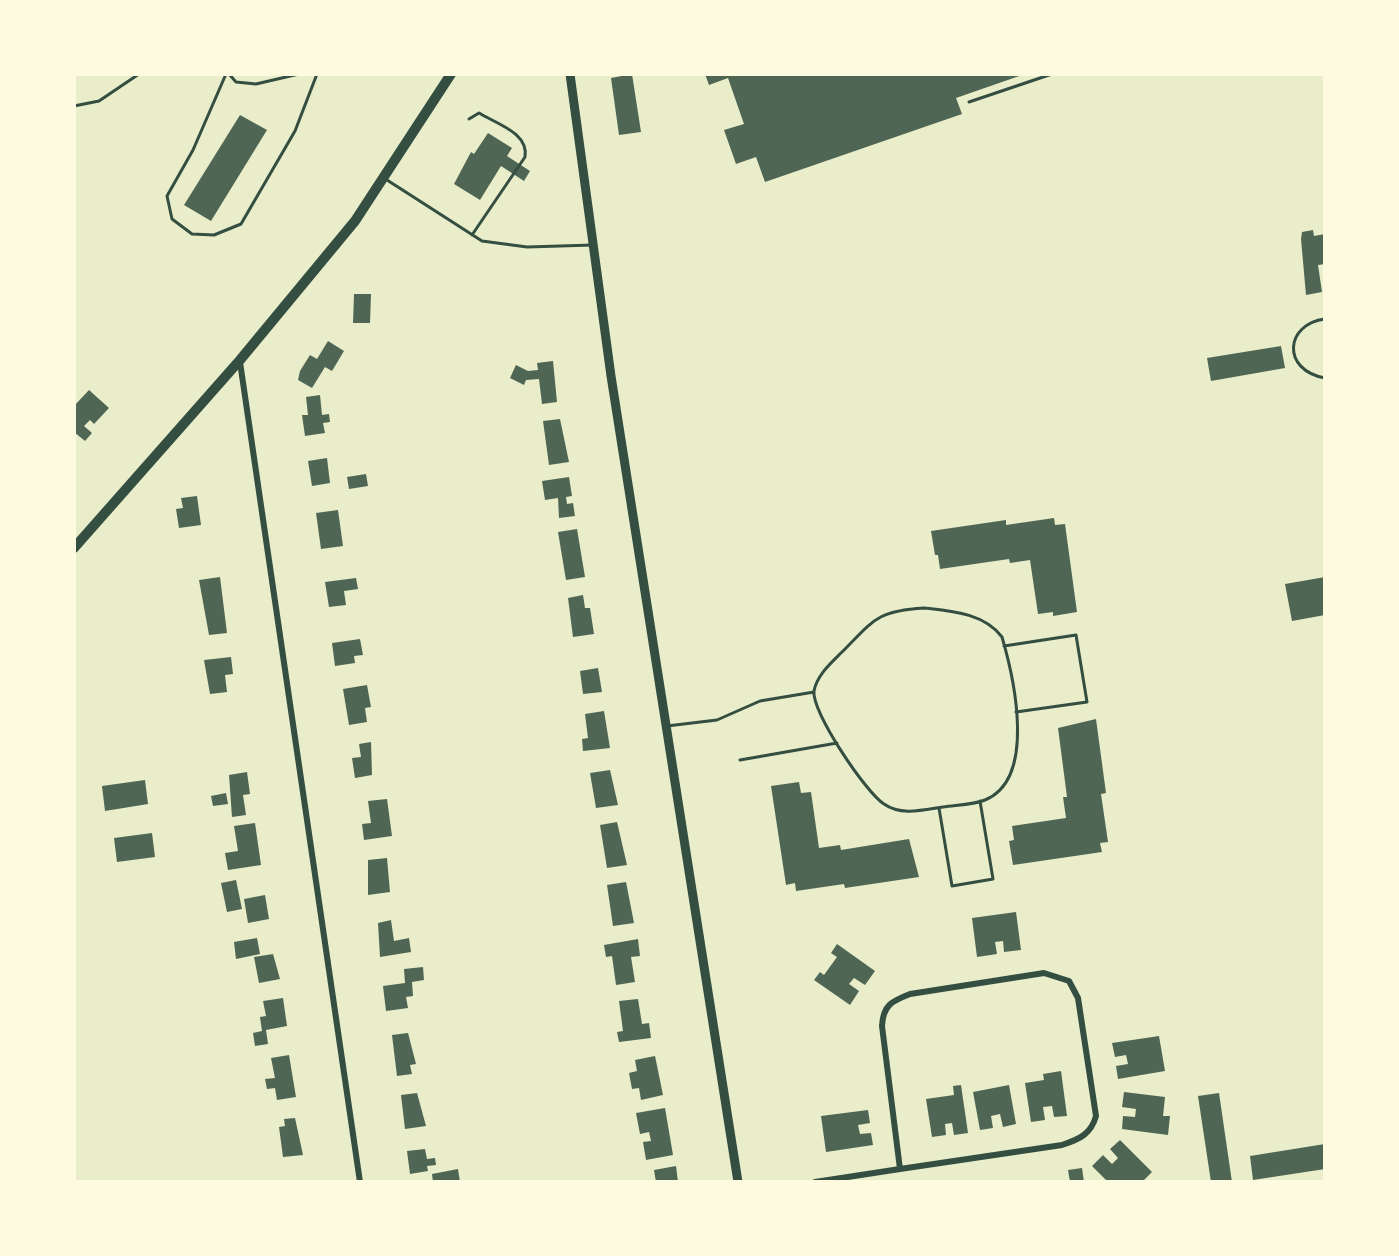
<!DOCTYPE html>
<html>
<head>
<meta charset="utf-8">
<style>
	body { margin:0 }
	#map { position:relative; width:1399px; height:1256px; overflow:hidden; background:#e9edc9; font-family:"Public Sans",sans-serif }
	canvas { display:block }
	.frame { position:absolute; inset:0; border:76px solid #fefae0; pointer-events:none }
</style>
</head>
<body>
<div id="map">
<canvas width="1399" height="1256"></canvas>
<div class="frame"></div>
</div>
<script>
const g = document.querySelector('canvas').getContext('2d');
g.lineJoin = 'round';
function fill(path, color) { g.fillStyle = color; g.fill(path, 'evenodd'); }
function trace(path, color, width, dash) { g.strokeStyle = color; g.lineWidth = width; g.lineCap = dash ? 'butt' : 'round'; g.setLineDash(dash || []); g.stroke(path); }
fill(new Path2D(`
	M632,74L641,132L619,135L611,78Z
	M705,74H1025L956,98L962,114L765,182L756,157L736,164L724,130L744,124L728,78L709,85Z
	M240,115L267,130L211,221L184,205Z
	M488,133L512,148L507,156L530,171L524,181L501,166L480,200L454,184L471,152L474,154Z
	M1313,230L1314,236L1325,234V264L1318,265L1322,292L1306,295L1301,239L1302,232Z
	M354,294H371L370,323H353Z
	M328,341L344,351L332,371L325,367L312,388L298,380L300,371L310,355L317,359Z
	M1281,346L1285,368L1211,381L1207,358Z
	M553,361L557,402L542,404L539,379L526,380L524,385L510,378L516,365L528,371L538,370L537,363Z
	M89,390L109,408L94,424L90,420L84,426L92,433L85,441L74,432V406Z
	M320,395L322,415L329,414L330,422L323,423L325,433L305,436L302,415H308L306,397Z
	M560,419L569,462L549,465L543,421Z
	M327,458L330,483L312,486L308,461Z
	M366,474L368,486L349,489L347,477Z
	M569,477L572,496L566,497L567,504L573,503L575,516L559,518L558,498L545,500L542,481Z
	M197,496L201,525L179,528L176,509L183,508L181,498Z
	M338,510L343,546L321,549L316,513Z
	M1054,518L1055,525L1065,524L1077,612L1053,616V612L1038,614L1030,560L1010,563L1009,559L940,569L938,555H935L931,531L1006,520V525Z
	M577,529L585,577L566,580L558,532Z
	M220,577L227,633L209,635L199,580Z
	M1325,577V615L1292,621L1285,584Z
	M356,578L358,589L344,591L346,605L329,607L325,582Z
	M583,595L585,608H590L594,634L573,637L568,598Z
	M360,639L363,655L354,656L355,663L335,666L332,643Z
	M231,657L233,674L225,675L227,692L210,694L204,660Z
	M598,668L602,692L583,694L580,671Z
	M367,685L371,707L365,708L367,722L349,725L343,689Z
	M604,711L610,748L583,751L582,739L588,738L585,714Z
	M1096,719L1106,793L1101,794L1108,842L1100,843L1102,852L1013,865L1009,841L1014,840L1012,826L1066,818L1063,797H1067L1058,728Z
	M371,742L372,775L355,778L352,758L361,757L359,744Z
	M610,770L618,805L596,808L590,773Z
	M247,772L250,794L243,795L246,815L232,817L229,775Z
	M145,780L148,804L105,811L102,786Z
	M799,782L801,793L811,792L819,848L840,845L841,850L909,839L919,877L845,888L844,884L796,891L795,883L786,885L771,786Z
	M226,793L228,804L213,806L211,796Z
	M387,799L392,836L364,840L362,824L371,823L368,801Z
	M617,822L627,865L607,868L600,825Z
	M255,823L261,865L228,870L225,853L238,851L234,826Z
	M152,833L155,857L117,862L114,838Z
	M387,858L390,892L368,895V860Z
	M236,880L242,909L227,912L221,883Z
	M626,882L634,923L613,926L607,885Z
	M265,895L269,919L248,923L244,899Z
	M1016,912L1021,950L1004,952L1003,941L995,942L997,954L977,957L972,918Z
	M391,920L394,941L409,938L411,952L380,957L378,923Z
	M257,938L260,954L236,959L234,942Z
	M638,939L640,956L631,957L635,982L616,985L612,956L606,957L604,945Z
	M837,944L875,971L865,985L854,978L849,984L859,991L850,1005L814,980L820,972L824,975L837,957L831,953Z
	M273,954L280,979L259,983L254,957Z
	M423,967L424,980L412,982L413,996L406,997L408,1008L386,1011L383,986L405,983L404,969Z
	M283,998L287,1026L266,1030L268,1044L255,1046L253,1033L262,1031L260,1017L266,1016L263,1001Z
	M638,999L642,1024L649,1023L651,1038L619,1042L617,1032L623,1031L619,1001Z
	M408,1033L416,1064L410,1065L412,1074L397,1076L392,1035Z
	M1159,1036L1165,1071L1118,1079L1116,1066L1128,1064L1126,1055L1115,1057L1112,1043Z
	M289,1055L296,1097L277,1100L275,1088L267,1089L265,1079L275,1078L271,1058Z
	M655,1056L663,1095L641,1100L639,1088L632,1089L629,1073L637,1071L635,1060Z
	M1061,1071L1067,1116L1054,1117L1052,1106L1043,1107L1045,1120L1031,1122L1025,1083L1044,1080L1043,1074Z
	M961,1085L968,1133L954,1135L952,1123L945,1124L946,1135L932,1137L926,1099L954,1095L953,1086Z
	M1009,1085L1016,1124L1003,1127L1000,1114L991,1116L993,1128L980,1130L973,1092Z
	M1124,1092L1165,1097L1163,1116H1170L1168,1135L1122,1129L1123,1116L1135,1117L1136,1109L1122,1107Z
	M417,1093L426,1126L405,1129L401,1095Z
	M1219,1093L1232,1182H1211L1198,1096Z
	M665,1108L673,1155L646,1160L643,1142L651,1141L649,1132L640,1134L636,1113Z
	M868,1110L870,1123L858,1125L860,1134L871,1133L873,1145L826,1152L821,1116Z
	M295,1118L303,1155L283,1157L279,1127L285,1126L284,1119Z
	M1120,1140L1152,1172L1142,1182H1108L1092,1166L1103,1155L1112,1164L1118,1158L1110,1149Z
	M1325,1144V1169L1253,1180L1250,1156Z
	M425,1149L427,1159L435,1158L436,1165L427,1166L428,1171L410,1174L407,1151Z
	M676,1166L678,1182H656L654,1170Z
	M1082,1168L1084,1182H1070L1068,1170Z
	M458,1169L460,1182H433L432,1174Z`), '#4f6655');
trace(new Path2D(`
	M226,74L193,150L167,196L172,219L192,234L214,235L241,224L295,131L317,74
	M229,74L236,82L256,84L299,74
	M969,102L1052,74
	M74,106L99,101L139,74
	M469,119L479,113C497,124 529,133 525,157L472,235
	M387,180L482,241L527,247L593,245
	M1325,319C1285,324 1281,370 1325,378
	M924,608C951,611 984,613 1002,637C1014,678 1037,779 985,800C973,805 956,805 943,807C923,810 901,816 884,804C866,793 811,711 814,691C817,675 831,663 842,652C874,620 876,611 924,608Z
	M1004,646L1076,635L1087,702L1016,712
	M667,726L717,720L760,701L814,692
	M740,760L837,743
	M939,808L952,886L993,879L980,801`), '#344e41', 3);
trace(new Path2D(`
	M240,362L360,1182
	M1044,973L1069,981L1078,998L1096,1116C1091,1134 1080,1139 1062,1145L900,1169L882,1026C883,1005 892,1001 910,994Z
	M815,1182L900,1169`), '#344e41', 6);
trace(new Path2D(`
	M570,74L611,376L738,1182`), '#344e41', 9);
trace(new Path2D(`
	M74,548L240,360L355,221L451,74`), '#344e41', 10);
</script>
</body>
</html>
